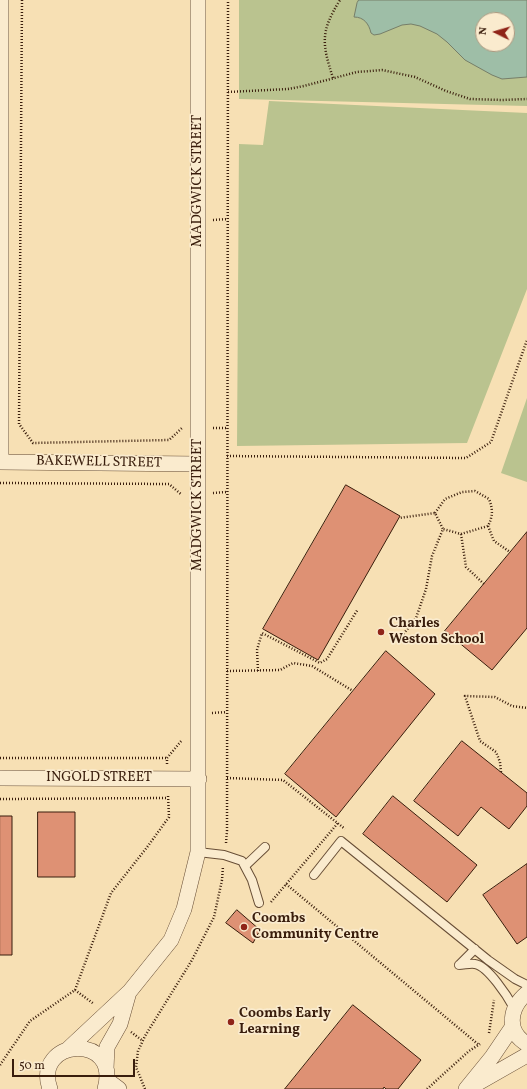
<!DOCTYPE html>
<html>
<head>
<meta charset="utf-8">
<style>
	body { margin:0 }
	#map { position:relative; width:527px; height:1089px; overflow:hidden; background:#f7e0b4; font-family:Vollkorn,serif }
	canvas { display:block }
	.north { position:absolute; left:475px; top:12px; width:40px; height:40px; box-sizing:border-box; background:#faebce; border:1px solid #ad9980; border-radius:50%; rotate:275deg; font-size:11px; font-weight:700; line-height:16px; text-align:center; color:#391d0c }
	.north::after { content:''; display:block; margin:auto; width:14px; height:18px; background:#8f2418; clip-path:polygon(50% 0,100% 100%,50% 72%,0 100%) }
	.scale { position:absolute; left:12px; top:1059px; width:123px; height:18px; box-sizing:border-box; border:2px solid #391d0c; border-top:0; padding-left:5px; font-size:12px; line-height:14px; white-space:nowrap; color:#391d0c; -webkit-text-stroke:3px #faebce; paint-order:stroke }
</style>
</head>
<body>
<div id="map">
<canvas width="527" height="1089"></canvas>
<div class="north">N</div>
<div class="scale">50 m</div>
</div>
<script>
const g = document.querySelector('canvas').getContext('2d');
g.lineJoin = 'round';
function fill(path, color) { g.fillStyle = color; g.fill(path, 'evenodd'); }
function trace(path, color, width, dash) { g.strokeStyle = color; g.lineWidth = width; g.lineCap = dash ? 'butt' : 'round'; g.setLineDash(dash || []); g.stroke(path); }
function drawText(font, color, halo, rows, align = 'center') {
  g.font = font + ' Vollkorn,serif'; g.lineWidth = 3.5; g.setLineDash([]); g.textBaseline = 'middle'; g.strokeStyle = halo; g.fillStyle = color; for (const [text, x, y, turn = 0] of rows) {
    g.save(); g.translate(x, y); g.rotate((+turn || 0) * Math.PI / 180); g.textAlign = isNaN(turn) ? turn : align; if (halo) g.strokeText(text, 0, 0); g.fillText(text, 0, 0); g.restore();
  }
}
fill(new Path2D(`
	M239,0H527V106L239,99ZM483,20H507V44H483Z
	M269,101L527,113V289L467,443L237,446L239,144L263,145Z
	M527,398V482L501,473Z`), '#bac38f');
const water = new Path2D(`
	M359,0H527V77L502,79L492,75L465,60L447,42L437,34L420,26L411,24L402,25L380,34L374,35L371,33C369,24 364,17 354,17L357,3ZM483,20H507V44H483Z`);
fill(water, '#9ebea7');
trace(water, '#767e69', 1);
const building = new Path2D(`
	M346,485L400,516L318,660L263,629Z
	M527,532V628L492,670L445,631Z
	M386,651L435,694L336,817L285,774Z
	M462,741L527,793V806L509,829L481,807L458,836L414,801Z
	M393,796L477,865L447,902L363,834Z
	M38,812H75V877H38Z
	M0,816H12V955H0Z
	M527,864V937L517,944L483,895Z
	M237,910L260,930L253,943L226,923Z
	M353,1005L421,1060L398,1089H386L384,1087L383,1089H285Z`);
fill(building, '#de9174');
trace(building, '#391d0c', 1);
const service = new Path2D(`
	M198,852L224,855L242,861L252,880L259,903
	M245,866L265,847
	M314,875L341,841L488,960L515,979L527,985
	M459,965C464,965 470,963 475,964C488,966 508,997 514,1008
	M459,965L475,949`);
const minor = new Path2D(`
	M1,0V462
	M0,462L198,464
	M0,778L199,779
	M527,993C510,1007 505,1031 527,1044
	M68,1049L130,991L171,940L184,909L198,852V0
	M106,1069L107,1047L120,1024L129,992
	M107,1080L119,1089
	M471,1087L527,1055
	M50,1089C32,1038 121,1032 105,1089
	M466,1089L492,1057L513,1026L512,1020`);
trace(service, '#684e36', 10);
trace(minor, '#684e36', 16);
trace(new Path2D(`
	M22,0L19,424L33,443L169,440L182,428
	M333,78C322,44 320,32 340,0
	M228,92L288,89L304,86L357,72L382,70L415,77L446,91L470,99L502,100L527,99
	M213,220L228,219
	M213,428H228
	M227,456L466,458L491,442L527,340
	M0,483L169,484L182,495
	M213,493L227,492
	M435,513L445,499L462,492L475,491L489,499C493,509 493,516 488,526L461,534L443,529
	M488,526L494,541L510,552
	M461,534L466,567L484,584
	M398,641L416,618L426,589L432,556L443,529L435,513L399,518
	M227,671L280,670L293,663L312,666L353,691
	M258,671L257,650L262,633L320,663L327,659L358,609
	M212,713L227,712
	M0,758H167
	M167,764V758L182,740
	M501,772L500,762L496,752L480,741L465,696L495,697L512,706L527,708
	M227,778L283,780L345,829
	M0,799L168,798
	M226,843L227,831L228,0
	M286,884L479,1045
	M271,902L338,823
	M75,990L94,1004
	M131,1032L143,1041
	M489,1033L494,1000
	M0,1065L30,1021L75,990L111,893L148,846L169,817L168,795
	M145,1089L136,1067L138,1051L145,1036L192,960L214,917L222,880L223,866
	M427,1089L469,1051L480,1044`), '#391d0c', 2.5, [1, 2]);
trace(service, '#faebce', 8);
trace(minor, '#faebce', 15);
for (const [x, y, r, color] of [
	[381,632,4,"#8f2418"],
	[244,927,4,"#8f2418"],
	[231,1022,4,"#8f2418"]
]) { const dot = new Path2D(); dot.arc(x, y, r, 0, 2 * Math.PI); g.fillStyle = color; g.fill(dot); trace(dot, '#faebce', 1.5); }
drawText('14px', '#391d0c', '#faebce', [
	["MADGWICK STREET",198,181,-90],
	["BAKEWELL STREET",99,463,1],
	["MADGWICK STREET",198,505,-90],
	["INGOLD STREET",99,778]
]);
drawText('bold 14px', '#391d0c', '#faebce', [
	["Charles",389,624],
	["Weston School",389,640],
	["Coombs",252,919],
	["Community Centre",252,935],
	["Coombs Early",239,1014],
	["Learning",239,1030]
], 'left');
</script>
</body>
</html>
